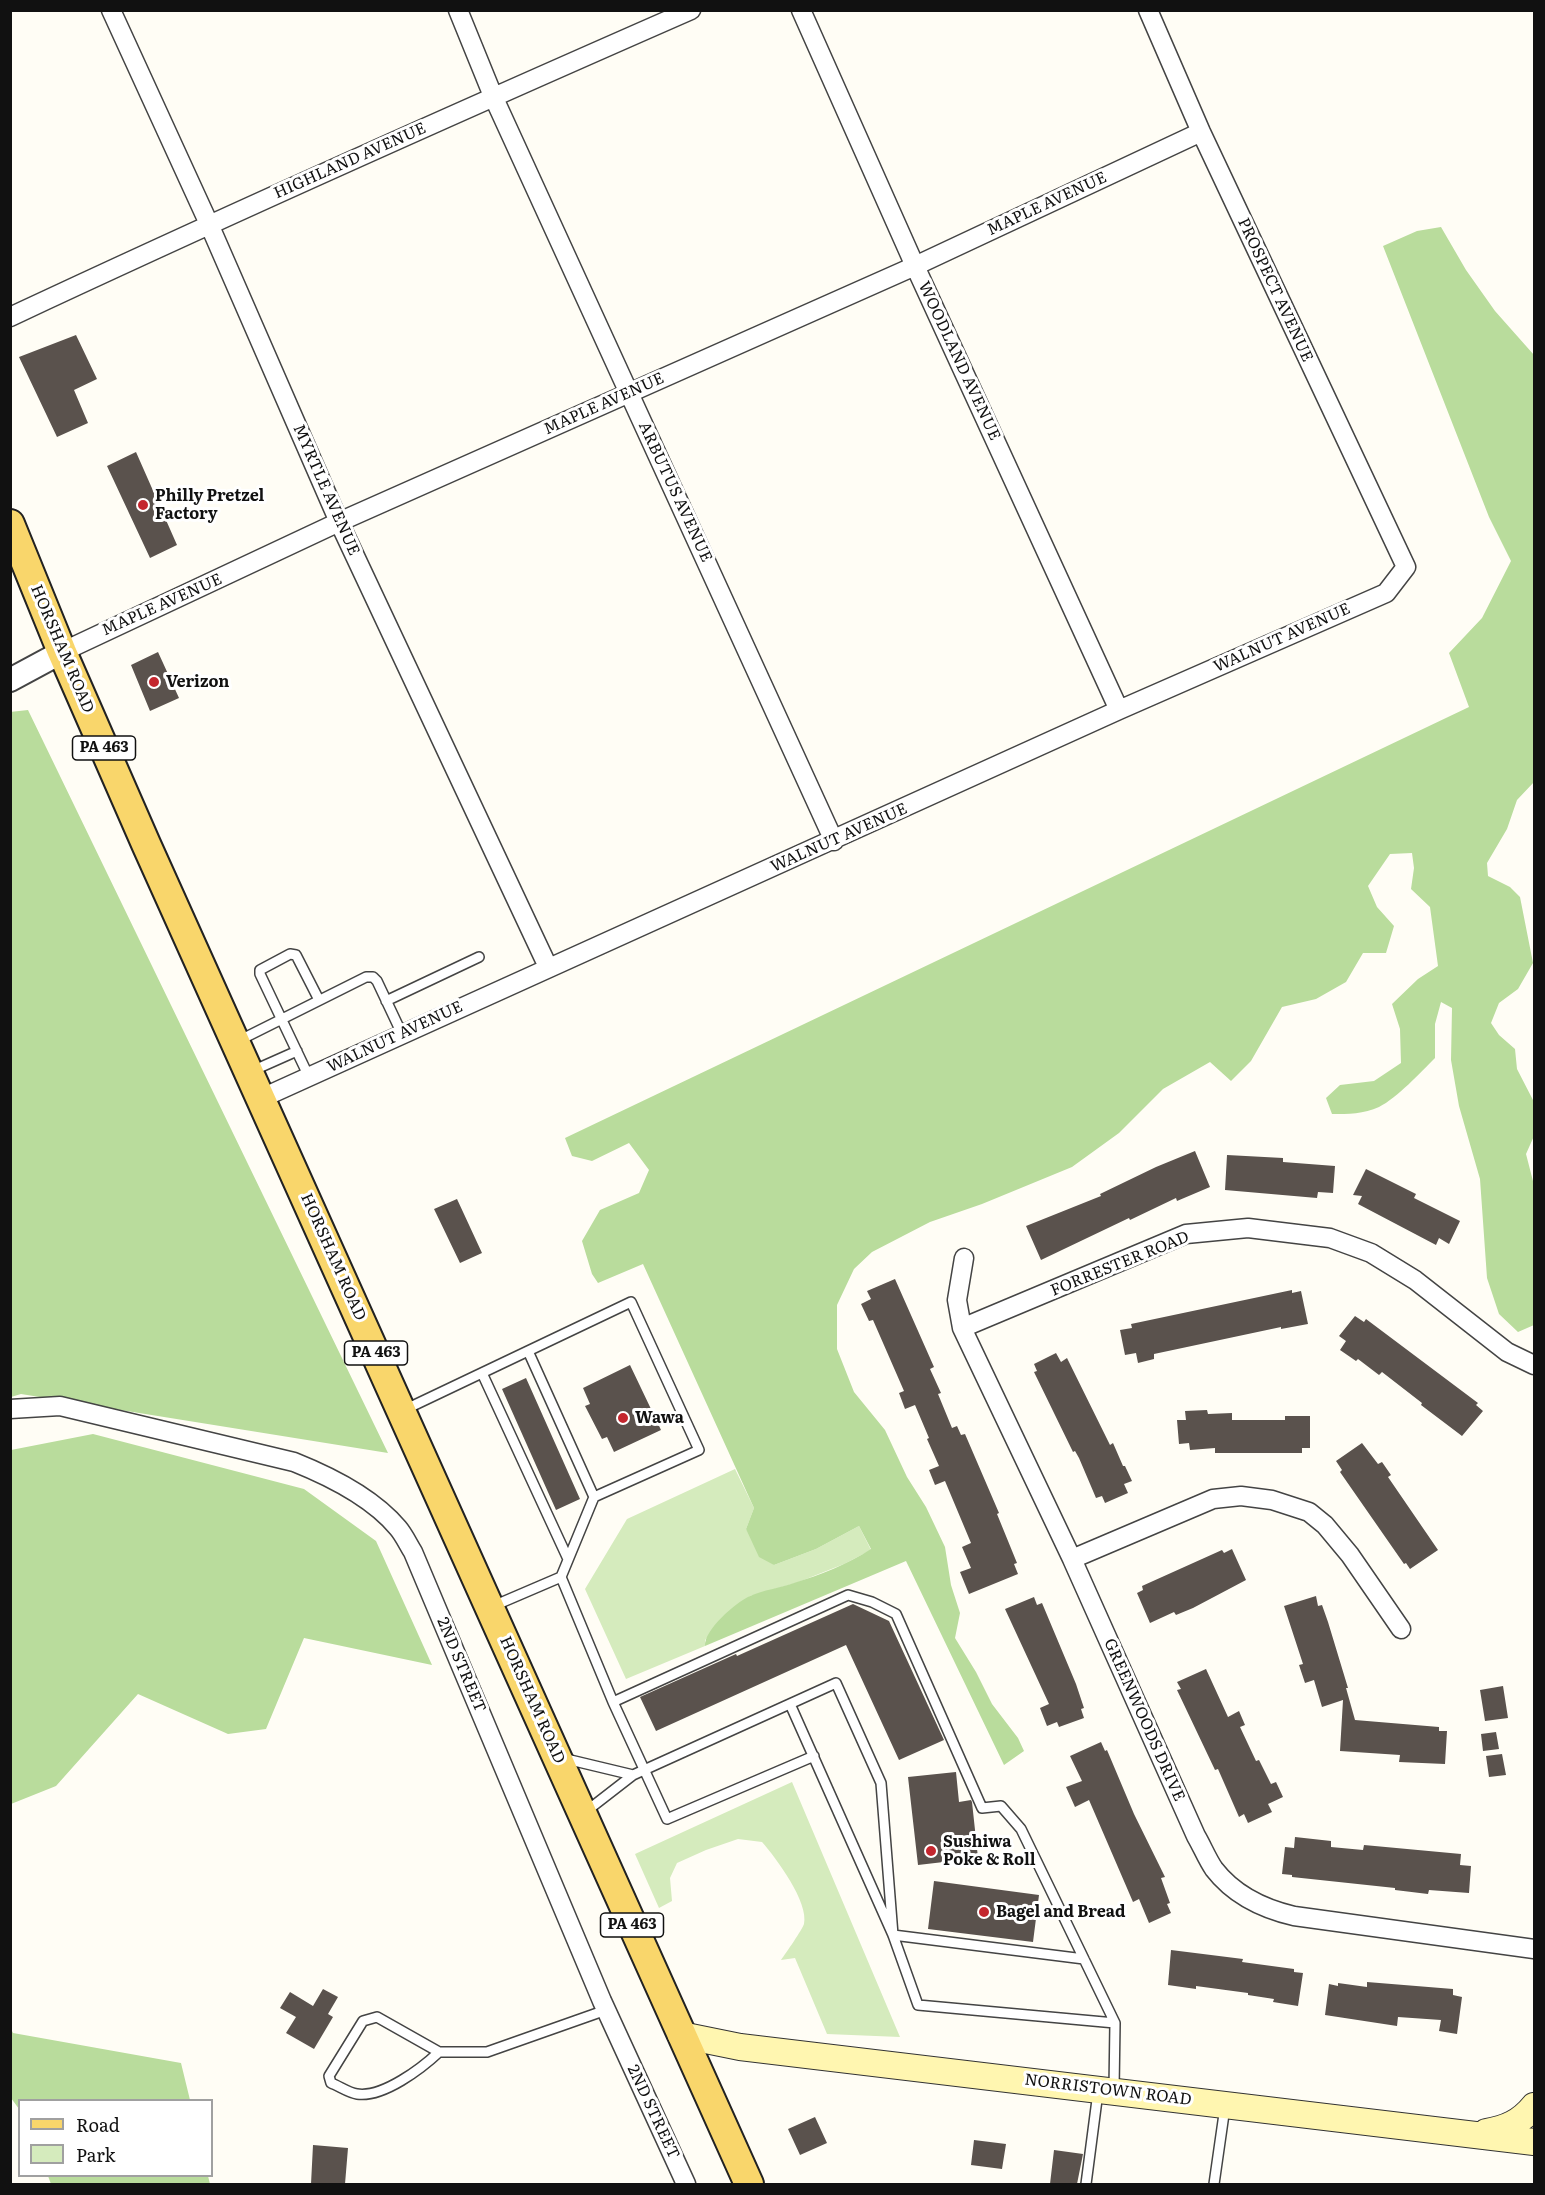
<!DOCTYPE html>
<html>
<head>
<meta charset="utf-8">
<style>
	body { margin:0 }
	#map { position:relative; width:1545px; height:2195px; overflow:hidden; background:#fffdf5; font-family:Literata,serif }
	canvas { display:block }
	.frame { position:absolute; inset:0; border:12px solid #111; pointer-events:none }
	.legend { position:absolute; left:18px; top:2099px; width:195px; height:78px; box-sizing:border-box; background:#fff; border:2px solid #a0a0a0; margin:0; padding:8px 10px; list-style:none; font-size:18px; color:#111 }
	.legend li { display:flex; align-items:center; gap:12px; height:30px }
	.legend b { width:30px; border:2px solid #a0a0a0 }
</style>
</head>
<body>
<div id="map">
<canvas width="1545" height="2195"></canvas>
<div class="frame"></div>
<ul class="legend">
<li><b style="height:8px;background:#f9d66b"></b>Road</li>
<li><b style="height:16px;background:#d5ebbd"></b>Park</li>
</ul>
</div>
<script>
const g = document.querySelector('canvas').getContext('2d');
g.lineJoin = 'round';
function fill(path, color) { g.fillStyle = color; g.fill(path, 'evenodd'); }
function trace(path, color, width, dash) { g.strokeStyle = color; g.lineWidth = width; g.lineCap = dash ? 'butt' : 'round'; g.setLineDash(dash || []); g.stroke(path); }
function drawText(font, color, halo, rows, align = 'center') {
  g.font = font + ' Literata,serif'; g.lineWidth = 6; g.setLineDash([]); g.textBaseline = 'middle'; g.strokeStyle = halo; g.fillStyle = color; for (const [text, x, y, turn = 0] of rows) {
    g.save(); g.translate(x, y); g.rotate((+turn || 0) * Math.PI / 180); g.textAlign = isNaN(turn) ? turn : align; if (halo) g.strokeText(text, 0, 0); g.fillText(text, 0, 0); g.restore();
  }
}
fill(new Path2D(`
	M735,1469L754,1508L746,1529L774,1565L816,1549L859,1526L871,1550L844,1564L796,1583L750,1596L705,1640V1646L626,1679L585,1589L627,1519Z
	M792,1782L900,2037L827,2034L795,1958L781,1960C786,1953 802,1930 804,1924C809,1902 776,1858 762,1842L738,1839L706,1850L677,1863L670,1878L672,1901L659,1908L635,1854Z`), '#d5ebbd');
fill(new Path2D(`
	M1441,227L1466,270L1495,311L1534,355V782L1517,800L1507,829L1487,863L1488,876L1510,887L1520,897L1533,963L1518,989L1499,1003L1491,1023L1499,1035L1515,1049L1517,1069L1534,1102V1136L1526,1154L1534,1185V1325L1518,1332L1499,1314L1487,1278L1480,1179L1459,1106L1451,1060L1452,1008L1441,1002L1435,1024V1058C1421,1072 1397,1098 1379,1107C1364,1114 1348,1114 1332,1114L1326,1098L1340,1085L1374,1081L1401,1063L1400,1029L1392,1004L1418,979L1438,966L1430,907L1411,889L1414,868L1412,853L1390,854L1368,886L1377,907L1394,926L1386,953H1363L1346,982L1316,999L1282,1007L1251,1061L1231,1081L1210,1062L1163,1089L1119,1133L1072,1167L982,1204L930,1222L872,1252L854,1269L837,1305V1349L854,1392L885,1430L907,1477L926,1507L945,1547L951,1585L960,1613L955,1638L976,1672L992,1704L1018,1738L1024,1751L1004,1765L906,1561L705,1646C704,1630 735,1603 750,1596C763,1590 780,1588 794,1583C820,1575 848,1564 871,1549L859,1526L816,1549L774,1565L759,1557L746,1529L754,1508L643,1264L598,1283L592,1274L582,1241L600,1210L639,1193L649,1170L629,1143L592,1161L572,1156L565,1138L1469,707L1449,653L1482,618L1511,561L1489,517L1383,246L1417,231Z
	M28,710L388,1453L21,1394L11,1397L10,712Z
	M93,1434L304,1489L376,1541L432,1665L304,1638L266,1729L228,1734L138,1694L56,1786L11,1804V1450Z
	M10,2027L13,2033L181,2063L190,2100H20L19,2109L11,2098Z
	M48,2176H208L210,2184H51Z`), '#b9dc9c');
fill(new Path2D(`
	M76,335L97,379L74,390L88,423L57,437L19,357Z
	M136,452L177,545L150,558L107,466Z
	M158,652L179,698L150,711L131,665Z
	M1195,1151L1210,1187L1177,1201L1176,1198L1130,1220L1129,1218L1041,1260L1026,1226L1101,1196L1100,1194L1156,1167Z
	M1227,1155L1283,1158V1162L1335,1166L1333,1193L1318,1192L1317,1198L1225,1190Z
	M1366,1169L1416,1194L1414,1198L1460,1221L1449,1244L1439,1238L1436,1245L1358,1204L1362,1196L1353,1195Z
	M457,1199L482,1253L460,1263L434,1209Z
	M895,1279L934,1367L930,1369L941,1393L938,1394L952,1428L957,1426L961,1435L965,1434L999,1513L997,1514L1017,1563L1014,1564L1018,1574L969,1594L960,1572L971,1568L962,1547L971,1543L945,1481L935,1485L929,1470L939,1466L927,1439L929,1438L915,1405L905,1409L899,1393L904,1391L873,1320L869,1321L861,1304L871,1299L867,1291Z
	M1292,1290V1293L1301,1291L1308,1324L1281,1329V1327L1154,1354V1359L1138,1363L1136,1353L1125,1355L1120,1330L1132,1328L1131,1324Z
	M1355,1316L1364,1322L1366,1319L1478,1403L1476,1405L1483,1411L1462,1436L1421,1405L1422,1403L1382,1372L1379,1375L1358,1359L1356,1361L1340,1350L1346,1341L1339,1336Z
	M1056,1353L1061,1362L1067,1358L1110,1445L1113,1443L1123,1466H1125L1132,1481L1124,1484L1128,1493L1105,1503L1102,1496L1096,1498L1079,1458L1075,1451L1073,1452L1034,1372L1037,1371L1034,1364Z
	M630,1365L661,1430L614,1452L607,1437L602,1439L585,1406L590,1404L583,1388Z
	M526,1378L580,1499L556,1510L502,1389Z
	M1207,1410L1208,1414L1232,1413V1420H1285V1416H1310V1448H1302V1453H1215V1448L1190,1450L1189,1443L1179,1444L1177,1420H1186L1185,1411Z
	M1362,1443L1378,1464L1382,1462L1391,1475L1388,1477L1438,1550L1410,1569L1406,1563L1404,1564L1340,1472L1342,1470L1336,1461Z
	M1232,1549L1246,1580L1193,1608L1176,1615L1174,1612L1150,1623L1137,1593L1143,1590L1142,1586L1222,1550L1224,1553Z
	M1316,1596L1318,1606L1322,1605L1328,1622L1348,1688H1346L1355,1720L1439,1727V1731H1447L1445,1764L1399,1762L1400,1755L1340,1751L1343,1700L1322,1707L1314,1680L1305,1683L1299,1665L1303,1664L1284,1606Z
	M1034,1597L1037,1605L1042,1603L1076,1684L1084,1708L1081,1709L1084,1718L1059,1727L1057,1722L1047,1726L1040,1708L1049,1704L1005,1609Z
	M853,1604L889,1621L944,1740L899,1760L846,1645L656,1731L640,1697L736,1654L737,1656Z
	M1206,1669L1228,1717L1239,1711L1245,1725L1240,1727L1256,1761L1259,1760L1271,1784L1276,1782L1283,1797L1268,1804L1272,1812L1248,1823L1244,1814L1239,1817L1218,1769L1215,1770L1177,1690L1181,1689L1177,1682Z
	M1503,1686L1508,1718L1485,1721L1480,1690Z
	M1496,1732L1499,1749L1483,1751L1481,1734Z
	M1101,1742L1105,1751L1107,1750L1134,1814L1165,1877L1161,1878L1170,1903L1167,1904L1171,1913L1149,1923L1139,1899L1133,1902L1089,1800L1075,1807L1066,1787L1082,1781L1070,1756Z
	M1502,1754L1506,1775L1489,1777L1486,1756Z
	M956,1772L959,1802L971,1800L972,1802L978,1858L918,1865L908,1777Z
	M1295,1837L1331,1841V1847L1363,1850L1364,1845L1461,1854L1460,1865L1471,1866L1469,1893L1429,1890L1428,1894L1395,1890V1888L1292,1877V1875L1282,1874L1285,1847L1294,1848Z
	M934,1881L1039,1895L1033,1942L928,1929Z
	M1171,1950L1243,1959L1242,1962L1294,1969V1972L1303,1973L1298,2006L1273,2002L1274,1999L1248,1995V1993L1196,1986V1989L1168,1985Z
	M1367,1982L1453,1989V1995L1462,1997L1457,2034L1439,2031L1441,2020L1398,2017L1397,2026L1325,2015L1329,1984L1338,1986V1983L1367,1987Z
	M323,1989L338,1997L328,2014L333,2017L314,2049L286,2033L296,2017L280,2008L290,1992L313,2006Z
	M815,2117L827,2143L800,2155L788,2129Z
	M974,2140L1006,2144L1002,2169L971,2165Z
	M313,2145L348,2148L345,2184H311Z
	M1054,2150L1083,2154L1077,2184H1050Z`), '#5a524d');
const service = new Path2D(`
	M386,1001L479,957
	M238,1041L366,977H373L377,981L402,1034
	M252,1071L297,1051
	M309,1077L260,974V970L290,954L296,955L319,1000
	M528,1351L631,1302L699,1450L594,1497
	M482,1373L568,1559
	M404,1410L528,1351L594,1497L561,1577L613,1702L667,1819L814,1756
	M491,1607L561,1577
	M613,1702L848,1595L872,1602L896,1614L982,1808L1001,1806L1021,1829L1115,2023L1114,2089
	M790,1704L893,1935L918,2005L1115,2023
	M562,1758L633,1775
	M584,1813L633,1775L836,1683L881,1783L893,1935L1084,1959
	M439,2052C422,2068 383,2098 357,2094C349,2093 339,2086 331,2083L329,2076L363,2021L377,2017L439,2052H487L606,2010
	M1086,2184L1098,2092
	M1214,2184L1225,2107`);
const minor = new Path2D(`
	M111,10L209,224L339,522L548,967
	M458,10L493,96L834,841
	M801,10L915,266L1119,710
	M10,317C236,211 463,110 691,10
	M62,652L339,522L915,266L1201,132
	M262,1098L1119,710L1386,593L1406,567L1201,132L1148,10
	M964,1258L957,1300L962,1328L1072,1559L1196,1836C1202,1846 1207,1859 1214,1869C1234,1895 1264,1909 1294,1916L1534,1949
	M962,1328L1186,1234L1248,1228L1330,1238L1371,1253L1415,1280L1507,1352L1534,1365
	M10,1409L60,1406L294,1462C329,1476 373,1498 398,1528C404,1535 408,1544 413,1552L602,2001L686,2184
	M1072,1559L1213,1499L1241,1496L1272,1500L1309,1512L1325,1525L1350,1555L1401,1629`);
const tertiary = new Path2D(`
	M10,680L62,652`);
const secondary = new Path2D(`
	M681,2035L740,2047L1534,2142
	M1486,2132C1506,2129 1521,2122 1534,2106`);
const primary = new Path2D(`
	M10,524L62,652L146,844L749,2184`);
trace(service, '#444', 12);
trace(minor, '#444', 21);
trace(tertiary, '#444', 26);
trace(secondary, '#333', 28);
trace(primary, '#222', 32);
trace(service, '#fff', 9);
trace(minor, '#fff', 18);
trace(tertiary, '#fff', 22);
trace(secondary, '#fff6b0', 26);
trace(primary, '#f9d66b', 28);
for (const [x, y, r, color] of [
	[143,505,6,"#c4262e"],
	[154,682,6,"#c4262e"],
	[623,1418,6,"#c4262e"],
	[931,1851,6,"#c4262e"],
	[984,1912,6,"#c4262e"]
]) { const dot = new Path2D(); dot.arc(x, y, r, 0, 2 * Math.PI); g.fillStyle = color; g.fill(dot); trace(dot, '#fff', 2); }
for (const [x, y, w] of [
	[104,748,63],
	[376,1353,63],
	[632,1925,63]
]) { const box = new Path2D(); box.roundRect(x - w / 2, y - 12, w, 24, 4.5); g.fillStyle = '#fff'; g.fill(box); trace(box, '#111', 1.5); }
drawText('bold 15px', '#111', null, [
	["PA 463",104,748],
	["PA 463",376,1353],
	["PA 463",632,1925]
]);
drawText('16px', '#111', '#fff', [
	["HIGHLAND AVENUE",350,161,-24],
	["MAPLE AVENUE",1047,204,-25],
	["PROSPECT AVENUE",1275,290,65],
	["WOODLAND AVENUE",959,361,65],
	["MAPLE AVENUE",604,404,-24],
	["MYRTLE AVENUE",326,490,66],
	["ARBUTUS AVENUE",675,492,65],
	["MAPLE AVENUE",162,605,-24],
	["WALNUT AVENUE",1282,638,-24],
	["HORSHAM ROAD",62,649,67],
	["WALNUT AVENUE",839,838,-24],
	["WALNUT AVENUE",395,1037,-25],
	["HORSHAM ROAD",333,1257,66],
	["FORRESTER ROAD",1120,1264,-22],
	["2ND STREET",461,1665,67],
	["HORSHAM ROAD",532,1700,66],
	["GREENWOODS DRIVE",1144,1720,66],
	["NORRISTOWN ROAD",1108,2090,7],
	["2ND STREET",653,2112,65]
]);
drawText('bold 16px', '#111', '#fff', [
	["Philly Pretzel",155,496],
	["Factory",155,514],
	["Verizon",166,682],
	["Wawa",635,1418],
	["Sushiwa",943,1842],
	["Poke & Roll",943,1860],
	["Bagel and Bread",996,1912]
], 'left');
</script>
</body>
</html>
